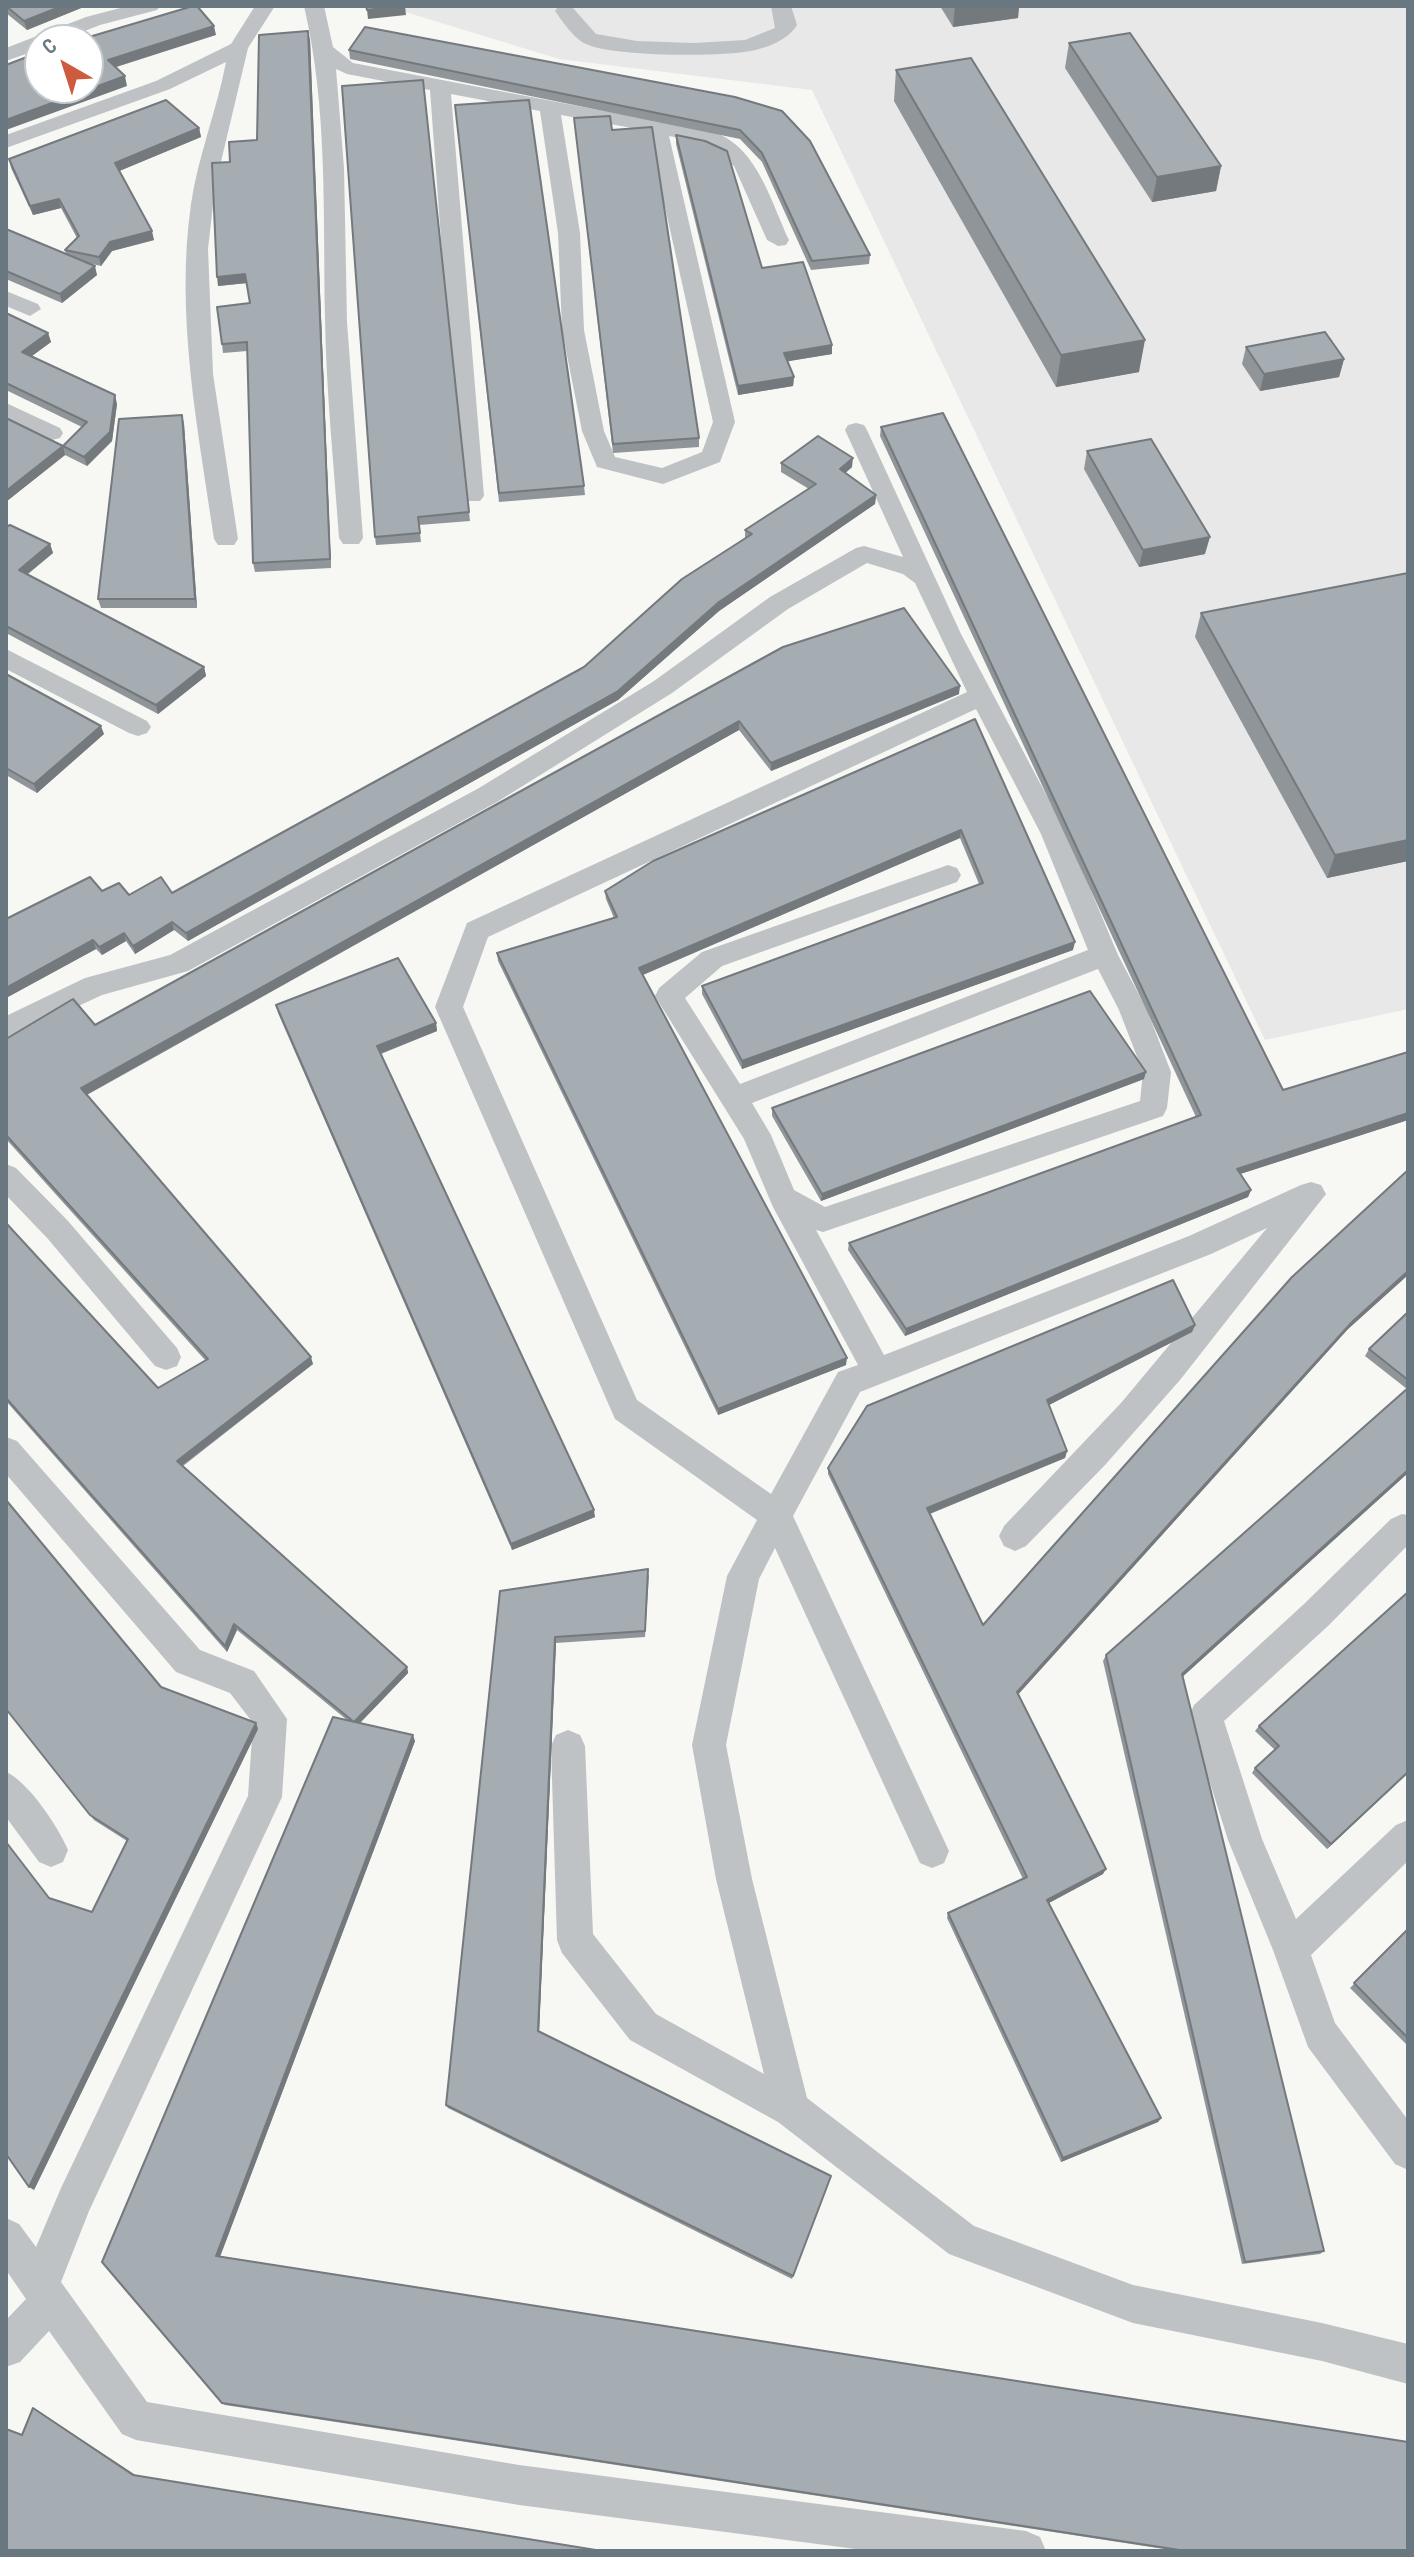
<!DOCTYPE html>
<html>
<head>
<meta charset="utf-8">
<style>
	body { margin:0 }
	#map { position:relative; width:1414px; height:2557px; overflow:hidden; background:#f7f7f4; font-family:"Sofia Sans Condensed",sans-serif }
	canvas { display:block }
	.frame { position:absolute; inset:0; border:8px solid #697781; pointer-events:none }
	.north { position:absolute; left:24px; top:24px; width:80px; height:80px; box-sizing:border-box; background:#fff; border:2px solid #c3c9cd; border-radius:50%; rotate:321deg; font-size:22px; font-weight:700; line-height:32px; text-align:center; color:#697781 }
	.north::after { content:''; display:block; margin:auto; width:28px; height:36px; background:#ce5b3d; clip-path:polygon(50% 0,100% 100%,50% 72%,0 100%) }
</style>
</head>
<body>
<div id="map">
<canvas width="1414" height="2557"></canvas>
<div class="frame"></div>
<div class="north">С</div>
</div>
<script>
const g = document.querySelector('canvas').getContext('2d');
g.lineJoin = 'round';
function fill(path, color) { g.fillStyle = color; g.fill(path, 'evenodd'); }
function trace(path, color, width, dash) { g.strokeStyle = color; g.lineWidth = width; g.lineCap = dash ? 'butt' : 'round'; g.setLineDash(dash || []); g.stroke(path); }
fill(new Path2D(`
	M397,6H1408V1009L1265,1040L812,90L559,59L399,10Z`), '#e7e8e7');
fill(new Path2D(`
	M128,6H160L157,10L100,25L62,40H40V49L6,61V48L86,17Z
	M255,6H275L248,48L215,187L208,249L213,374L238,539L234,545H218L214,539C198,429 175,316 191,204C198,156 217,110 226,62L170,89L6,148V135L156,81L231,44Z
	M304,6H324L333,47L353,63L709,131C756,142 771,202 789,240L786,245L778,246L767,240L734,166L702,142L669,136L735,422L720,462L663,484L597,467L582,431L562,330L558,233L540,111L451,94L484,496L480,501H464L460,496L430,90L347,74L336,69L344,168L347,322L363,538L359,544H343L339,538C334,465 326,391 325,318C323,214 328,108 304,6ZM561,115L648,131L713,422L702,452L662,468L615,457L604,431L584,330L580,233Z
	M771,6H791L797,25C788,40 767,48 750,51C722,57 608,57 584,43C574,38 562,21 555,11L558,7H572L596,34L637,41L694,43L745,40L775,28Z
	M6,291L38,304L41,309L30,316L6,306Z
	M6,403L60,428L63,433L60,438L52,440L6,419Z
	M856,423L864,425L867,430L961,634L1067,834L1118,955L1147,1010L1171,1072L1167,1108L1163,1116L823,1232L816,1230L884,1355L1189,1236L1301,1185L1311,1182L1321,1185L1326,1194L1180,1380L1105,1465L1026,1546L1015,1551L1004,1546L999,1536L1004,1526L1121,1403L1267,1228L1211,1254L860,1392L793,1516L949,1851L944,1863L932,1868L920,1863L775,1548L759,1579L726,1745L752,1879L807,2098L974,2226L1133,2285L1322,2323L1408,2344V2384L1322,2361L1133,2323L949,2254L778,2122L630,2040L562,1953L557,1940L551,1746L556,1735L568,1730L580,1735L585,1746L593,1934L656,2014L764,2074L716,1879L692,1745L727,1576L757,1520L615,1419L435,1007L467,923L967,692L915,583L903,574L867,563L788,609L672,693L497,802L188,971L102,995L6,1040V1016L85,978L170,955L479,788L654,681L770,597L856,548L864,546L903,557L845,430L848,425ZM976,709L1041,834L1088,950L740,1084L685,998L722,966L957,882L961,875L957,868L948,865L702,952L659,988L655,996L744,1139L773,1207L858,1365L838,1372L771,1494L637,1400L463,1007L488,937ZM1098,969L1119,1010L1143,1072L1140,1101L825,1207L794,1190L771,1135L752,1103Z
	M6,649L147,721L151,727L147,733L138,736L129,733L6,669Z
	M6,1164L16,1168L68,1221L177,1348L181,1357L177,1366L166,1370L155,1366L48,1239L6,1195Z
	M6,1437L17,1441L200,1650L254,1671L287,1719L282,1797L89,2211L61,2282L147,2402L519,2465L1026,2531L1040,2537L1046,2551H871L519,2505L136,2440L122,2434L49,2331L20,2362L6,2367V2320L26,2299L6,2270V2218L19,2224L36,2247L61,2188L248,1796L253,1723L230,1693L176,1672L6,1474Z
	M1402,1514L1408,1515V1545L1328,1626L1224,1721L1262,1839L1296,1919L1396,1825L1408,1820V1861L1311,1955L1335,2023L1408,2120V2170L1395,2164L1308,2047L1273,1950L1228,1840L1189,1716L1194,1705L1304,1604L1391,1519Z
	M6,1772C28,1781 59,1828 68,1850L63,1862L51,1867L39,1862L6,1817Z`), '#bec2c5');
fill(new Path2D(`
	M6,6H86L27,30L6,13Z
	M940,6H1019L1018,18L953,27Z
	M310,40L331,568L255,572L253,563L247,351L223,353L222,344L250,303L247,283L218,286L230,162L257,140Z
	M1069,43L1221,166L1216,191L1152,202L1065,68Z
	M349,50L735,97L870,255L869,264L811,270L762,162L740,139L350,59Z
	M896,70L1139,372L1056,387L894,101Z
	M423,80L470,521L419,525L421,542L376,545L375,537Z
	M455,105L584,486L585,495L499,502Z
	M574,118L612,130L699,438V447L613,453Z
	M199,128L201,137L119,171L154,240L112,251L101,266L88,263L97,275L62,303L6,279V229L66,254L65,250L77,238L61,208L33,215L11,168L9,159Z
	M676,135L762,268L832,354L787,361L794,377L793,386L738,395L676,144Z
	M6,313L48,333L51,342L32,356L117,404L112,441L87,466L65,455L7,501H6V418L63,446L82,427L6,390Z
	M1246,347L1344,359L1339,377L1260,391L1242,364Z
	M182,415L184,424L197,608H101L98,599Z
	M881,427L1283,1090L1408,1052V1120L1240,1174L1251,1190L1248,1197L905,1336L848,1250L849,1243L1196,1117L880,436Z
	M1087,451L1205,554L1139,567L1084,469Z
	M781,463L852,467L845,473L876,495L875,504L719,611L618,700L188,941L174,930L135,954L126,941L102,955L96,949L6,998V919L102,891L129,895L172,893L584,667L745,539V530L809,489L781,472Z
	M6,527L50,544L53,553L27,575L204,667L206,676L158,714L6,633Z
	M1408,573V861L1327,878L1195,637L1201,613Z
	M783,647L959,694L771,771L739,730L87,1095L313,1364L183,1466L407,1667L408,1673L360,1723L415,1741L220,2257L1408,2551H1177L225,2405L222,2403L102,2262L347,1720L237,1630L227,1652L6,1401V1223L158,1388L205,1360L6,1139V1039L95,1025Z
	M6,674L104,734L37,793L6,775Z
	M975,719L1073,950L742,1069L702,994V986L979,884L960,838L643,975L846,1365L718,1415L498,961L497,953L614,918L606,899L605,891Z
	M276,1005L436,1023L437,1031L381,1054L595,1517L512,1550L278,1013Z
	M1144,1079L821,1201L772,1116V1108Z
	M1408,1170V1275L1348,1329L1018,1694L1103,1874L1049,1903L1161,2118L1158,2122L1061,2162L947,1918L948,1913L1023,1879L828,1474V1468L1195,1325L1192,1332L1049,1405L1067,1451L1065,1458L930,1514L983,1625Z
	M1408,1312V1473L1182,1677L1324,2251L1320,2254L1242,2264L1103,1661L1106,1655L1407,1389L1365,1356L1369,1349Z
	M649,1575L645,1637L556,1643L539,2031L831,2176L792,2279L448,2108L446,2105L500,1591Z
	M1408,1592V1773L1327,1849L1252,1773L1255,1768L1275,1750L1255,1731L1259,1726Z
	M161,1687L256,1723L258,1729L34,2190L49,1898L92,1912L127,1841L94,1820L6,1709Z
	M1408,1929V2045H1407L1350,1988Z`), '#8f9599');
fill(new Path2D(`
	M62,6H86L27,30L24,21Z
	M405,6L406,15L368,19L367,10Z
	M955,6H1019L1018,18L953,27Z
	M214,26L216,35L110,69L108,60Z
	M308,31L310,40L331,568L330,559Z
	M125,76L127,86L6,130V120Z
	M199,128L201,137L117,172L115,163Z
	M1221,166L1216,191L1152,202L1157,177Z
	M59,199L61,208L33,215L30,206Z
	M152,231L154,240L112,251L101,266L99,257L110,242Z
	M95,266L97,275L62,303L60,294Z
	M245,274L247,283L218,286L217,277Z
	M48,333L51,342L25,361L22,352Z
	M1145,340L1139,372L1056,387L1061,355Z
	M832,345V354L784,362V353Z
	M1344,359L1339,377L1260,391L1264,374Z
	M794,377L793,386L738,395V386Z
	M115,395L117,404L112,441L87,466L84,457Z
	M182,415L184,424L197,608L195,599Z
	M63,446L65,455L7,501L6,491Z
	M853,458L852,467L840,478V469Z
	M876,495L875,504L719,611L618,700L188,941L186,933L719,602Z
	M1210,537L1205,554L1139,567L1143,550Z
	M50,544L53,553L21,579L19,570Z
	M204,667L206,676L158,714L156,705Z
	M960,686L959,694L771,771V763Z
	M739,721V730L84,1096L81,1088Z
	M101,726L104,734L37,793L34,784Z
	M961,830L960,838L640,976L639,968Z
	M1408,840V861L1327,878L1335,855Z
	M172,922L174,930L135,954L133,946Z
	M124,933L126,941L102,955L99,947Z
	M93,940L96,949L6,998V988Z
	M1075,942L1073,950L742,1069V1061Z
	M436,1023L437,1031L379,1054L377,1046Z
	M1146,1072L1144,1079L821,1201L822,1194Z
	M1408,1113V1120L1234,1176L1237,1169Z
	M1251,1190L1248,1197L905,1336L906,1329Z
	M1408,1271V1275L1348,1329L1015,1698L1017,1692L1352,1322Z
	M1195,1325L1192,1332L1045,1407L1047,1400Z
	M311,1357L313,1364L180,1467L177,1461Z
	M847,1358L846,1365L718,1415V1409Z
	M1067,1451L1065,1458L926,1515L927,1508Z
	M1408,1470V1473L1179,1680L1182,1674Z
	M594,1510L595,1517L512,1550L511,1544Z
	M234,1624L237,1630L227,1652L225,1646Z
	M555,1637L556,1643L539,2035L538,2031Z
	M407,1667L408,1673L356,1727L354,1722Z
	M256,1723L258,1729L34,2190L29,2187Z
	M413,1735L415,1741L219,2259L216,2256Z
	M1408,1772V1773L1327,1849L1331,1844Z
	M1106,1869L1103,1874L1045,1905L1047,1900Z
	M1161,2118L1158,2122L1061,2162L1063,2158Z
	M33,2408L37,2410L137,2476L133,2475Z`), '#74797d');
const building = new Path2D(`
	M6,6H62L24,21Z
	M193,6H197L214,26L108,60L125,76L6,120V65L40,52V88H88V40H79Z
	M366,6H400L367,10Z
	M365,27L735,97L782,111L810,141L870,255L812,261L762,153L740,130L349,50Z
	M308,31L330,559L253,563L247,342L222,344L217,307L250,303L245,274L217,277L212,163L230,162L229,142L257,140L259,35Z
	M1130,33L1221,166L1157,177L1069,43Z
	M971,58L1145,340L1061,355L896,70Z
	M423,80L469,512L418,517L420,533L375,537L342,86Z
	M166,100L199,128L115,163L152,231L110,242L99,257L65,250L79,236L59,199L30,206L9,159Z
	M529,100L584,486L499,493L455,105Z
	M610,116L612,130L652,127L699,438L613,444L574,118Z
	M676,135L705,141L727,151L762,268L803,262L832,345L784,353L794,377L738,386Z
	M6,229L95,266L60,294L6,271Z
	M6,313L48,333L22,352L115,395L110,432L84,457L63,446L87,422L6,383Z
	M1325,332L1344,359L1264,374L1246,347Z
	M943,413L1283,1090L1408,1052V1113L1237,1169L1251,1190L906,1329L849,1243L1201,1115L881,427Z
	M182,415L195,599H98L119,419Z
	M6,418L63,446L6,491Z
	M818,436L853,458L840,469L876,495L719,602L618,691L186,933L172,922L133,946L124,933L99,947L93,940L6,988V919L90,877L102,891L119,883L129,895L161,877L172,893L584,667L682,579L752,534L745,530L816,484L781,463Z
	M1151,439L1210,537L1143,550L1087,451Z
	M10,525L50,544L19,570L204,667L156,705L6,626V527Z
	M1408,573V840L1335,855L1201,613Z
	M904,608L960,686L771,763L739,721L81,1088L311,1357L177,1461L407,1667L354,1722L234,1624L225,1646L6,1398V1223L158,1388L208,1359L6,1135V1039L73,999L95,1025L783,647Z
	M6,674L101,726L34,784L6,768Z
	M975,719L1075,942L742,1061L702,986L983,883L961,830L639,968L847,1358L718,1409L497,953L617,917L605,891L653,861Z
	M398,958L436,1023L377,1046L594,1510L511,1544L276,1005Z
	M1090,991L1146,1072L822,1194L772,1108Z
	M1408,1170V1271L1352,1322L1017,1692L1106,1869L1047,1900L1161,2118L1063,2158L948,1913L1027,1877L828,1468L867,1406L1173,1280L1195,1325L1047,1400L1067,1451L927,1508L983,1625L1292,1277Z
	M1408,1312V1380L1369,1349Z
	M1408,1388V1470L1182,1674L1324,2251L1245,2262L1106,1655Z
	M6,1500L161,1687L256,1723L29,2187L6,2154V1842L49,1898L92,1912L128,1839L90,1815L6,1709Z
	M648,1569L645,1631L555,1637L538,2031L831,2176L793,2276L446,2105L500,1591Z
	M1408,1592V1772L1331,1844L1255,1768L1279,1746L1259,1726Z
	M333,1717L413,1735L216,2256L1408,2442V2551H1186L222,2403L102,2262Z
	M1408,1929V2038L1354,1983Z
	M33,2408L133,2475L602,2551H6V2429L22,2435Z`);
fill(building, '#a6adb2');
trace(building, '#74797d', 2);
</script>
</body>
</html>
